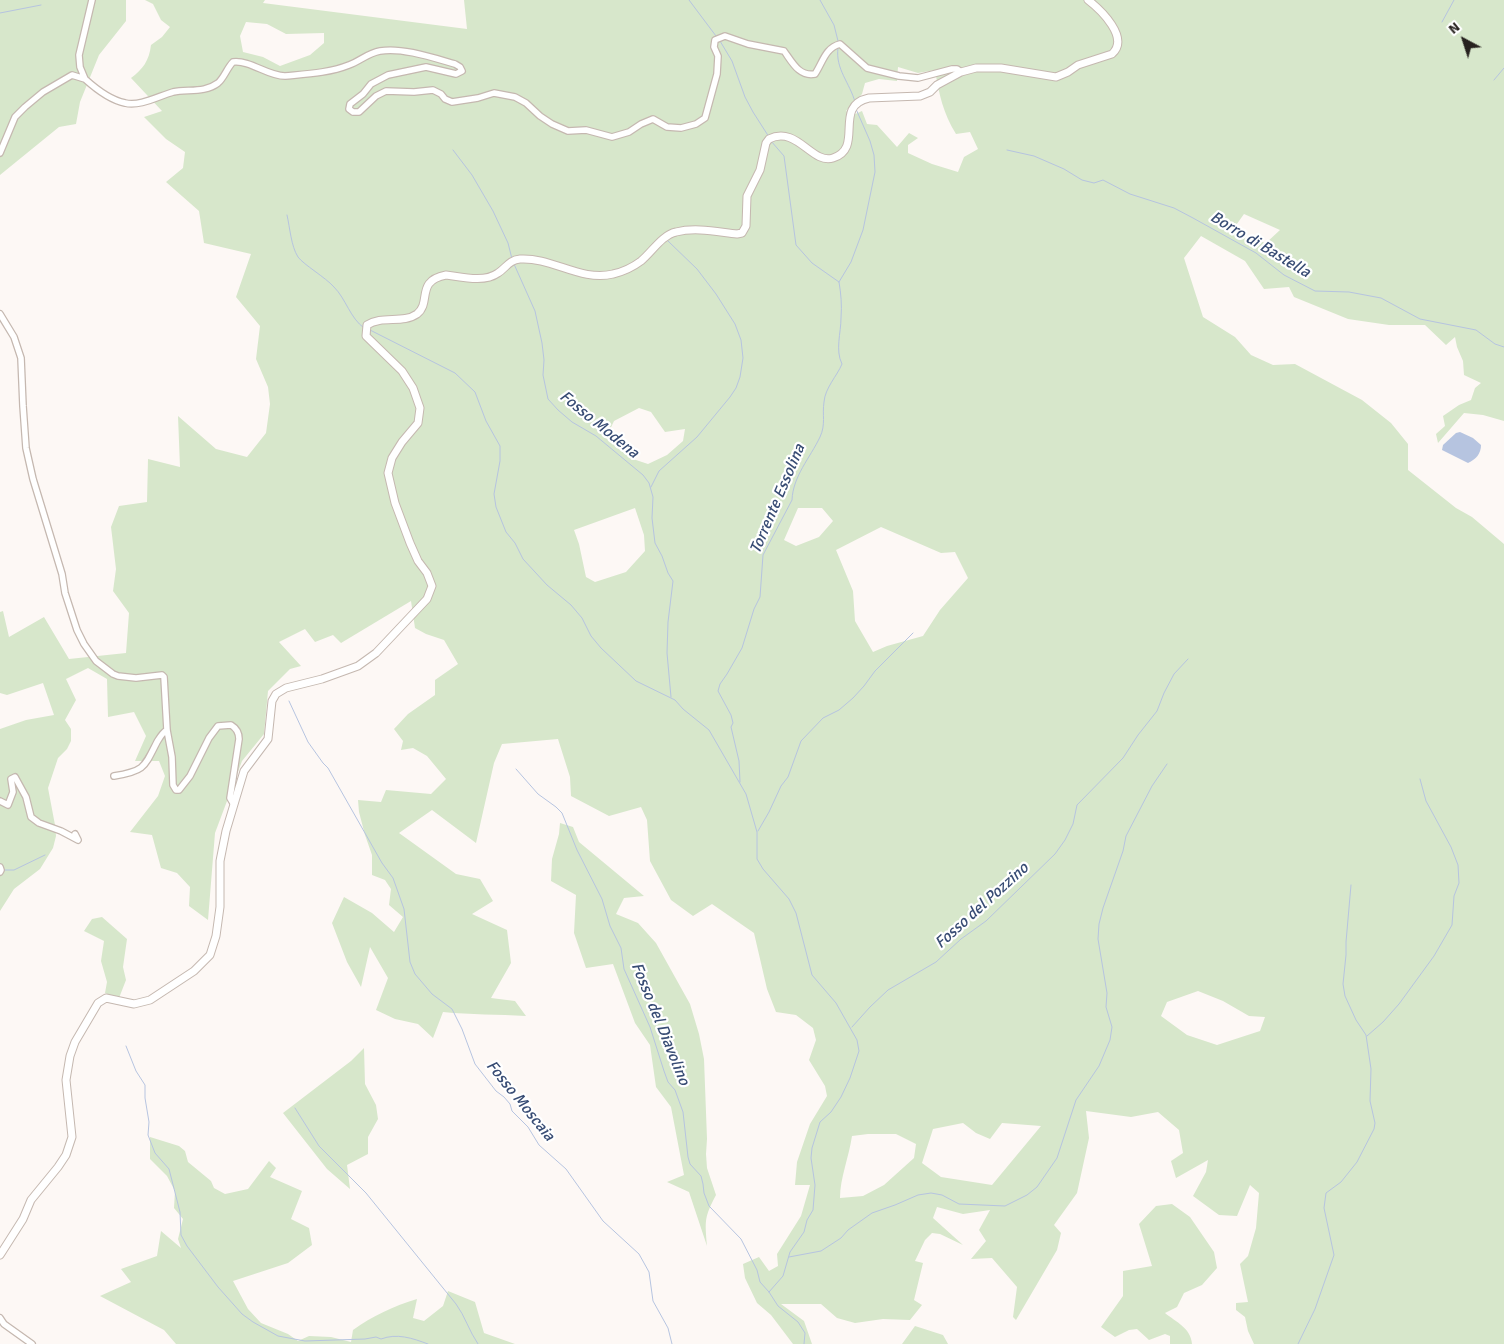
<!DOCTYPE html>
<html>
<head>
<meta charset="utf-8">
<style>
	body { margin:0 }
	#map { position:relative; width:1504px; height:1344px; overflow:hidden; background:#fdf8f5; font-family:Signika,sans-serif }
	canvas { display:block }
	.north { position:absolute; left:1439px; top:15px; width:50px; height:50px; -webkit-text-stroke:4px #fff; paint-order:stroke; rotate:320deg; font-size:14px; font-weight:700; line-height:20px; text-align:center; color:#27221f }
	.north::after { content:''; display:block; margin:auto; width:18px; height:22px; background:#27221f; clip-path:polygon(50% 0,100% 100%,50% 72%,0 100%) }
</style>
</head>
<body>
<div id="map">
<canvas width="1504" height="1344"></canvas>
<div class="north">N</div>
</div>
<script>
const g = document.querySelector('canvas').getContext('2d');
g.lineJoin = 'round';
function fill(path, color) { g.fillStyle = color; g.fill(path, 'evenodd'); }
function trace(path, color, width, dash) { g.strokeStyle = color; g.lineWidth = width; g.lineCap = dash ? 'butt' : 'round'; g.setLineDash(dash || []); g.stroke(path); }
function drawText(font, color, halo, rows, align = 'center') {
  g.font = font + ' Signika,sans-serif'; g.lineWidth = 4.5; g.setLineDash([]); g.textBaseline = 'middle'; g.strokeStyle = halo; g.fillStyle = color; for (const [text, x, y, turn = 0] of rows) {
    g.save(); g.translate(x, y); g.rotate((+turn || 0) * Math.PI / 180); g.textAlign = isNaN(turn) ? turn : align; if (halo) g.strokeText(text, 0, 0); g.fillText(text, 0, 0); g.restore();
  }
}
fill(new Path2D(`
	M0,0H126V21L99,55L80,102L76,124L59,127L0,175Z
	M145,0H265L263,3L467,29L464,0H1504V421L1483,415L1464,413L1438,443L1436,434L1445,426L1443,416L1459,405L1471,400L1475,388L1481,383L1464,375L1463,361L1457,347L1455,337L1446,345L1425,325H1389L1348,319L1294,297L1289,287L1264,289L1245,261L1201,236L1184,258L1203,317L1235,337L1251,355L1273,365L1295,364L1362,400L1391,423L1408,444V470L1456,508L1472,517L1504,544V1344H1254L1248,1331L1245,1317L1236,1310V1303L1248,1302L1240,1264L1248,1256L1256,1228L1259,1193L1250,1185L1237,1216L1219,1215L1193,1196L1206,1172L1208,1160L1176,1178L1171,1161L1183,1153L1179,1130L1158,1112L1131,1117L1086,1111L1089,1138L1077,1193L1054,1225L1061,1233L1057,1250L1016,1320L1013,1317L1017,1287L992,1258L971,1259L986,1241L979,1230L990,1210L963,1214L937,1207L933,1218L963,1245L940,1234L932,1233L925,1240L915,1261L923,1263L914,1300L922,1305L910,1320L883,1319L855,1323L837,1318L821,1304H781L804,1321L812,1344H793L771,1315L757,1303L745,1278L743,1264L759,1257L769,1271L778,1266L777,1254L801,1216L810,1185H795L797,1162L810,1124L827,1096L825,1086L809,1060L816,1040L813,1028L796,1015L776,1012L767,989L754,933L712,904L693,916L671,900L650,861L647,820L641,807L609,816L571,796L570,777L558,739L502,744L494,763L476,843L432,810L399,833L456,874L480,879L493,901L472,914L507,930L511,963L491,998L515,1001L526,1016C498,1014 471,1015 443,1012L433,1038L418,1024L395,1019L376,1010L388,978L370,947L361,987L347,962L332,923L344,897L372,913L394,932L403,917L389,905L391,889L385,880L372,875V855L365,835L359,812L358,800L381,802L386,790L431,794L446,779L427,756L413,748L401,750L403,741L394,729L408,714L435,695V680L458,664L444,640L426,634L415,628L411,601L341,643L333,635L315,642L305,629L279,642L301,666L290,669L268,691L264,734L242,761L215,833L208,920L189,906L190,887L177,873L161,868L152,835L130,832L158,796L165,776L159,761H135L146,736L134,712L108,717L107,679L88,668L66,679L76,700L65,720L71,729V741L67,749L58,758L48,788L55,825L56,836L53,848L40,869L14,889L0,911V729L26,720L54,715L43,683L7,695L0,693V612L3,611L9,637L44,617L69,659L126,653L129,613L113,591L116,569L111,527L119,506L147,502L148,459L180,467L178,416L216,449L247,457L266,433L270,404L268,387L256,359L260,326L236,297L251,254L204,243L199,211L166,182L183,168L185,152L166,139L144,117L162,111L131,78C143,69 149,61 151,45L162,37L170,27L161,20L153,4ZM246,22L267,24L286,34L324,33V43L310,55L280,66L263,57L243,52L240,36ZM898,67L918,73L935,70C939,94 943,113 956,134L970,132L978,149L964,157L958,172L932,164L908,153V145L918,138L909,133L897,147L877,125L867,124L862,111L853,115L846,111L862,94L865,83L879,79L897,81ZM1244,214L1280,230L1266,243L1246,238L1234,228ZM639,408L651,412L665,432L685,429L683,441L667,455L648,464L630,458L606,438L614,421ZM635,508L644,535L645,551L626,572L595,582L586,577L579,544L574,530ZM798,508H822L833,521L819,537L796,546L784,540ZM881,527L941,553L955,552L968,578L940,610L923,636L887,646L873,652L855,621L853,591L836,550ZM1198,991L1223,1001L1249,1016L1265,1017L1260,1031L1217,1045L1187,1035L1161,1016L1167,1002ZM963,1123L976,1133L990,1139L1002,1123L1041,1126L992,1185L941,1177L922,1163L933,1129ZM868,1134H896L916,1144L914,1158L884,1185L863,1196L840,1198C840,1178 849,1157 852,1136Z
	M560,823L573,827L579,842L644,896L624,898L616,914L638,923L656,943L690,1004L699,1034L704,1059L707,1139L706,1154L707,1168L716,1195C704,1218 705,1220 707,1246L689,1192L667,1182L684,1175L671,1107L656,1087L650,1045L635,1023L613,964L586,968L574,933L576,895L551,881L552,859L559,834Z
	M102,917L127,939L123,967L126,980L119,998L105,993L107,982L101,961L104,941L84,931L92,919Z
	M364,1048L365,1084L376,1105L378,1119L368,1137V1154L347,1165L350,1189L327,1169L283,1113L351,1061Z
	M150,1137L179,1146L185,1151L188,1162L211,1181L214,1188L225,1194L248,1189L269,1161L276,1168L270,1177L302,1191L291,1219L309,1228L312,1245L288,1263L233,1281L248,1309L261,1323L288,1334L298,1341L309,1336L331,1337L351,1342L353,1330C372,1316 394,1306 417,1299L413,1318L424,1321L443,1306L448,1291L475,1302L484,1333L515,1344H176L164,1330L100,1296L131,1282L121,1269L157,1256L161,1231L181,1248L178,1239L183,1219L174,1208L175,1191L167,1176L150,1159Z
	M1172,1204L1190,1217L1214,1252L1217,1268L1202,1285L1184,1293L1177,1307L1165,1313C1176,1322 1191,1328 1192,1344H1170V1336L1165,1334L1149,1340L1137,1329L1129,1330L1115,1337L1101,1327L1123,1296V1271L1152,1266L1139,1224L1156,1206Z
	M915,1326L943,1335L948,1344H902Z`), '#d7e7cb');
fill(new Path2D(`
	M1460,432L1473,438L1481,445C1481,454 1476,459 1468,463L1442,450L1443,445L1456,433Z`), '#b6c4e0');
trace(new Path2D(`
	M689,0L716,36
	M820,0L834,25L838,41
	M0,13L41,5
	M1442,22L1454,0
	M720,41L732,61L745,97L753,112L769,137
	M838,48C835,69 850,83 855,102
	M1494,80L1504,68
	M453,150L472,175L493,211L508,243L512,259
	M1007,150L1034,156L1064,169L1082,180L1094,183L1103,180L1130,194L1174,208L1193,218L1256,253L1284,275L1315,291L1349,292L1381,298L1420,319L1476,330L1495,344L1504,347
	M287,215C290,228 291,246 298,257C304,265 325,277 334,287C346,299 350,318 364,328
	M514,264L535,311L542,343L544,360L543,375L548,399L558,410L572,422L596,436L643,475L649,483L653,497L652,518L655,543L662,556L668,573L673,581L668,622L667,653L671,697
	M839,282L851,262L863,230L875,172L874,155L870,141L856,109
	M370,330L455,373L475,392L486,421L500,446V461L494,494L496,507L506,532L515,543L523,559L547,585L571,605L582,618L591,636L601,648L636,681L675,700L683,709L709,730L746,794L757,832V859L763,869L789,899L796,913L812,975L836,1003L857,1040L859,1051L850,1078L841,1097L831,1112L820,1122L812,1148L811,1158L815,1185L813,1210L807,1220L804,1232L790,1252L783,1276L769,1292
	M651,487L659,471L697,437L730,397L736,388L740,377L743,358L741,340L735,324L716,294L697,269L668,241
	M289,701L308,742L323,763L328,768L382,863L393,878L404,909L410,962L415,974L432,994L452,1009L462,1029L475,1064L496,1091L504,1097L510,1104L512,1111L528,1127L539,1145L566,1169L603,1221L639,1254L649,1272L653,1301L668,1328L672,1344
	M516,769L538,794L556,807L562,813L577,850L602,899L610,926L621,948L624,969L650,1027L664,1071L668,1082L675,1090L683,1112L688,1157L690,1164L701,1176L703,1184L704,1193L709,1206L741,1239L757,1270L760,1282L769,1292L778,1306L798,1322L805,1333L804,1344
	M740,782L739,761L731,727L733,723L731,715L718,691L720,684L727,674L742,648L754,609L760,597L763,555L792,500C793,476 810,458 820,437C826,424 822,415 824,402C825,388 837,376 842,364C835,350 841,333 841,318C842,305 841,294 839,282L812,263L796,245L784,156L771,141
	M758,831L769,812L781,786L788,777L801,741L823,718L839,710L853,698L864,686L875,671L913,633
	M4,870H14L45,855
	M852,1027L870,1007L888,990L936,962L961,939L986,921L1055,854L1065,840L1073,824L1077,805L1123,758L1138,735L1157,711L1164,693L1174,674L1188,659
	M1367,1036L1383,1022L1399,1004L1434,956L1452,925L1454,896L1459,883L1458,865L1451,847L1426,801L1420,779
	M126,1046L136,1071L145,1085V1098L149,1122L148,1135L155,1153L169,1169L180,1212L181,1235L187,1246L218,1287L242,1314L253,1322L278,1336L305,1341L365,1339L376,1337L381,1339C397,1333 412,1338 428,1344
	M295,1108L319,1146L366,1193L456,1304C465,1316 469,1331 478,1344
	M789,1257L821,1251L841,1238L848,1230L872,1213L895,1205L918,1195L931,1193L942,1195L959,1204L1005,1206L1027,1195L1037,1187L1057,1158L1076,1100L1099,1066L1110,1040L1112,1027L1106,1007L1107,993L1098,939L1099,924L1103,908L1123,851L1126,836L1152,786L1167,764
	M1298,1344L1315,1309L1334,1255L1324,1208L1326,1193L1341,1182L1357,1162L1374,1129L1375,1123L1370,1101L1371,1069L1366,1035L1356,1020L1345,996L1343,984L1346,955V942L1351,885`), '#b6c4e0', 1);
const minor = new Path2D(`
	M85,79C96,89 110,100 125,103C139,107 159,96 173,92C188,89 205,93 218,83C224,78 227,68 233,62C251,60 267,76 285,76C306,74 329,73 349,65C360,61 368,53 380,51C402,47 434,58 455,64L460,67L462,71L456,74L426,67L388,75L371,84L363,94L350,104L349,109L353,112H359L376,96L386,91L414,92L433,90L441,94L445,99L452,102L478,98L494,93L515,97L526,103L540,116L552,124L568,131L586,130L612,137L629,132L641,124L653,119L667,127L681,128L696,124L705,118L717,74L718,56L714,47L715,40L725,36L748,44L784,51C792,62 799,77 815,74C823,62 825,48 840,44L867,68L899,76L918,78L952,69H957L961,72
	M0,153L15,117L25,107L43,92L72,75L85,79L80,67L79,55L92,0
	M0,314L14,337L21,358L23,406L26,448L33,479L62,574L65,593L77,630L84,644L96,661L113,674L118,676L136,678L162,675L164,677L167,730L172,757L173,785L176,790H179L190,776L209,738L218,726L231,725C236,728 239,733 239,739L230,798L233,803
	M114,776C144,771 144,768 157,742C160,737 162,733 167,730
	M0,801L8,805L13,792L11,779L15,777L26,797L31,817L39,823L61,831L78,840L75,834
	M0,867L1,870L0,872
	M0,1318L4,1324L32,1344`);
const major = new Path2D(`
	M0,1255L23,1219L31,1200L58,1167L66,1155L72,1137L66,1080L70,1056L75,1042L98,1003L106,998L134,1004L150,1000L194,971L210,955L216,936L220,907V861L226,831L244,771L268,739L272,701L276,694L286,688L322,679L358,666L376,653L427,599L432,586L427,573L418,561L410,543L395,503L388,473L392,458L402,442L418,423L420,408L413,388L402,371L366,336L367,325C382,315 403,324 417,314C432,302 415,281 446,275C462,277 484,283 498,273C506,268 509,260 520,259C552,257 581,282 613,274C622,272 633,267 641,261C652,252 662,235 676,232C696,227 718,232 737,234L742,233L746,226L747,196L760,170L766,143L769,139C797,125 812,165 833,158C865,148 832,106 869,98L920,96L930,92L937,85L961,72L976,68H1001L1056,77L1068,72L1078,65L1112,54C1130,38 1101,10 1088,0`);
trace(minor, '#c5b8b0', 8);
trace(major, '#c5b8b0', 9);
trace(minor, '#fff', 5.5);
trace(major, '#fff', 7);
drawText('italic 16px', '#384c74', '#fff', [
	["Borro di Bastella",1260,245,31],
	["Fosso Modena",599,425,39],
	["Torrente Essolina",778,499,-67],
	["Fosso del Pozzino",982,906,-42],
	["Fosso del Diavolino",660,1024,68],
	["Fosso Moscaia",520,1101,51]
]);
</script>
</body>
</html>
